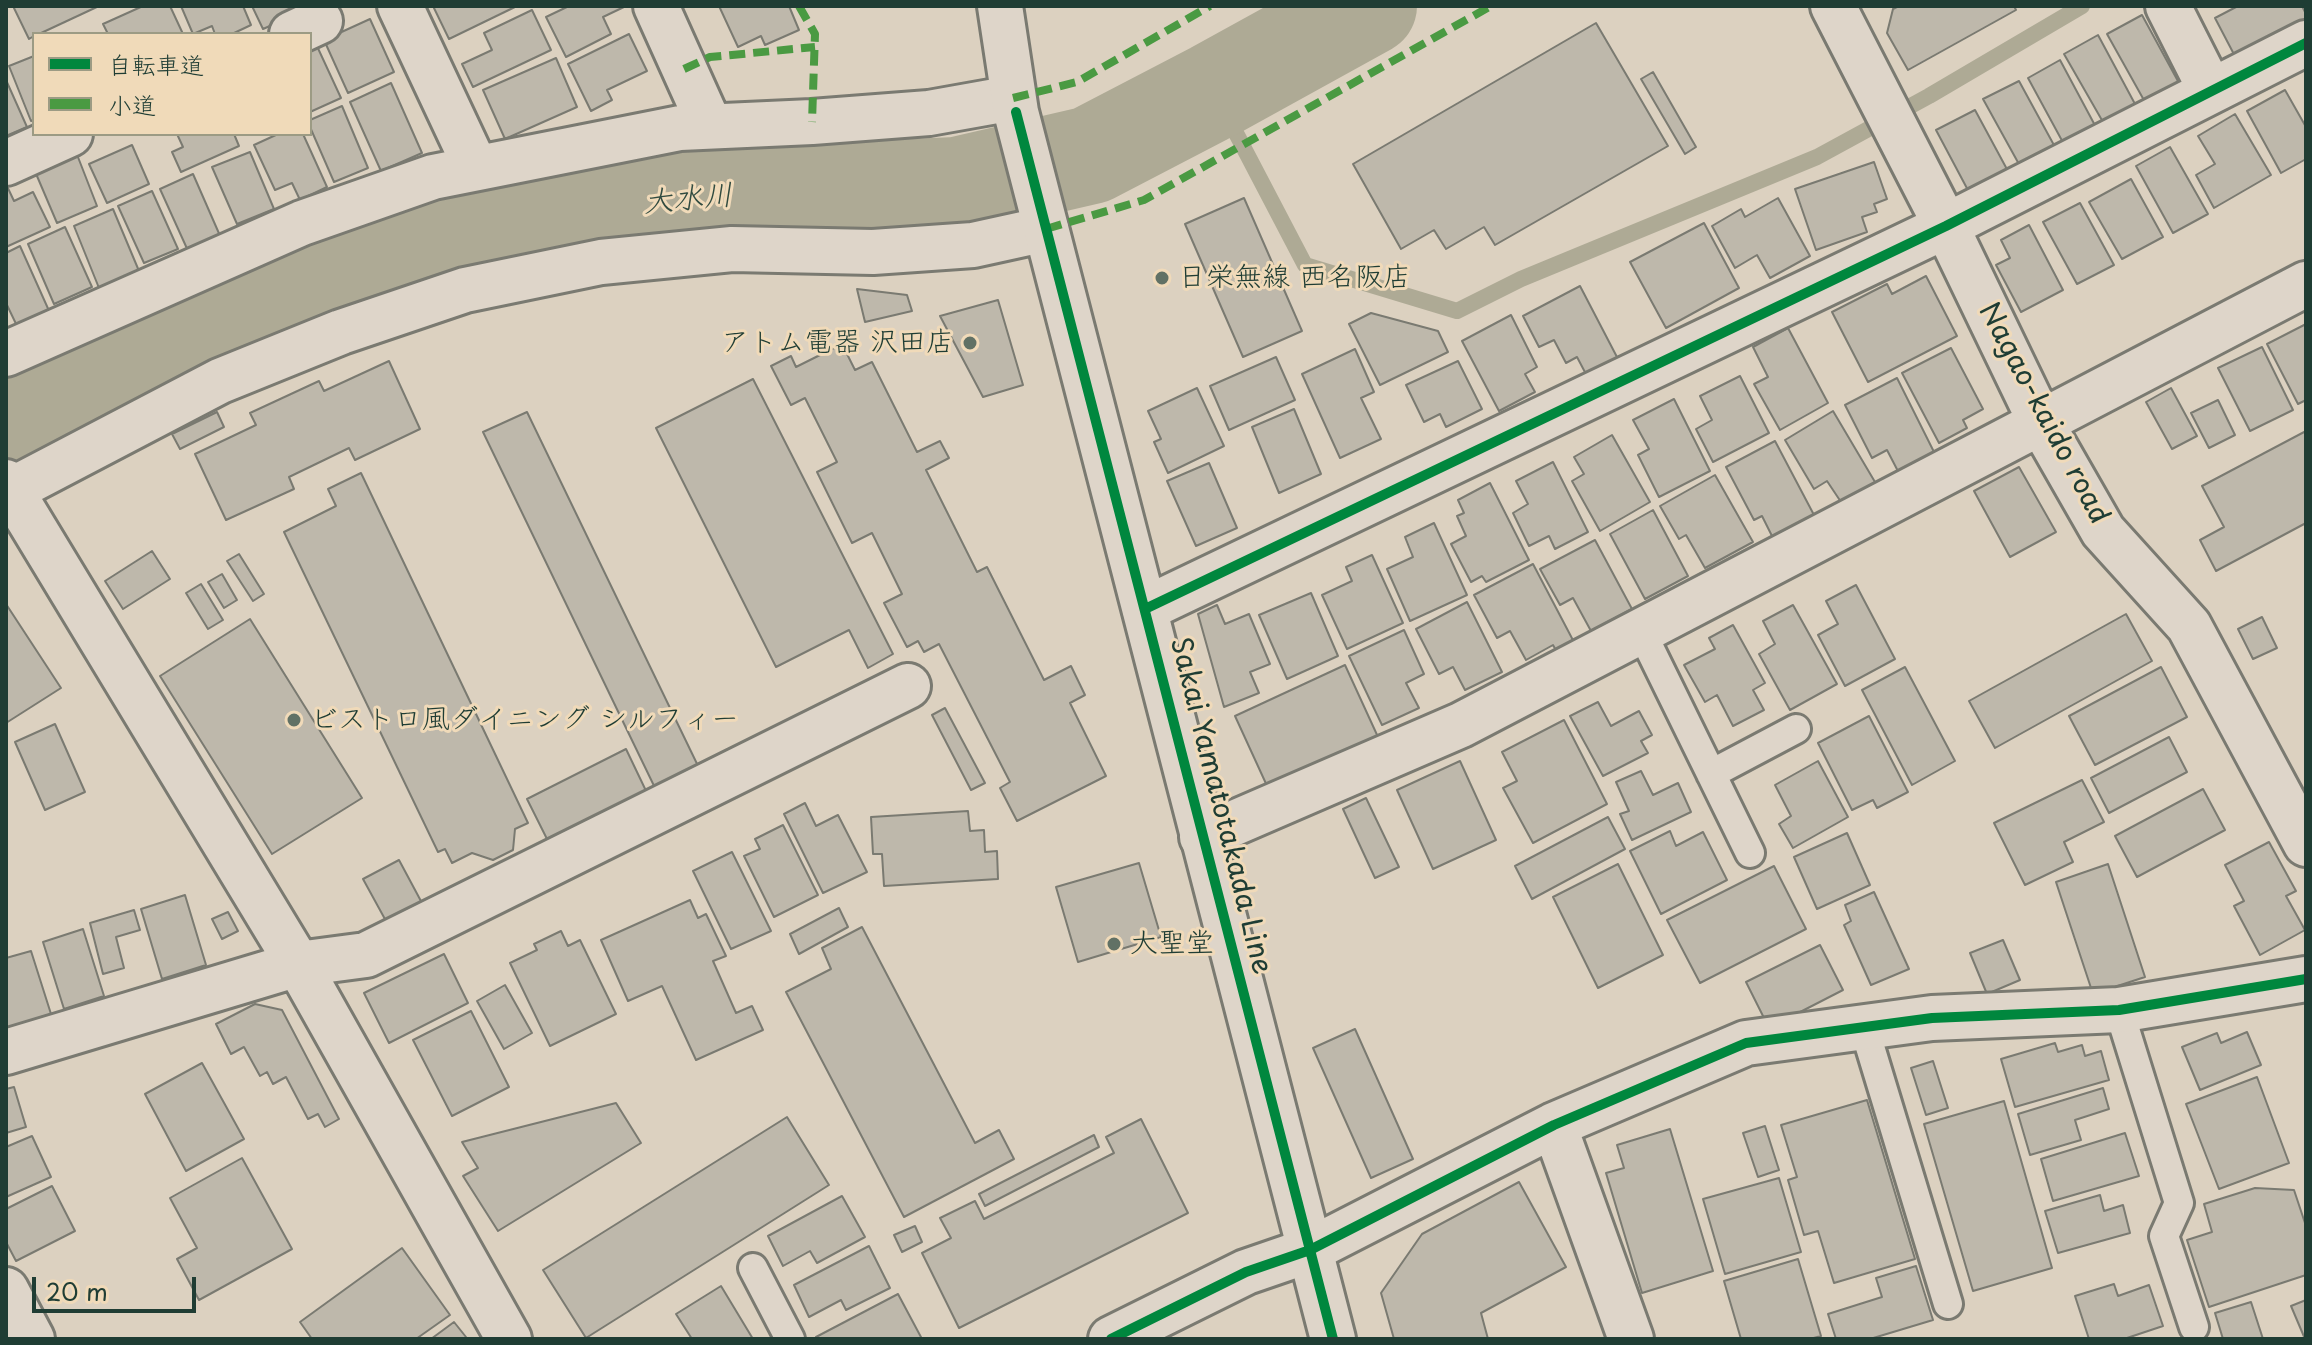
<!DOCTYPE html>
<html>
<head>
<meta charset="utf-8">
<style>
	body { margin:0 }
	#map { position:relative; width:2312px; height:1345px; overflow:hidden; background:#dcd1c0; font-family:"Playpen Sans","Klee One",sans-serif }
	canvas { display:block }
	.frame { position:absolute; inset:0; border:8px solid #1f3d34; pointer-events:none }
	.legend { position:absolute; left:32px; top:32px; width:280px; height:104px; box-sizing:border-box; background:#f0dab9; border:2px solid #9c9b84; margin:0; padding:10px 14px; list-style:none; font-size:24px; color:#1f3d34 }
	.legend li { display:flex; align-items:center; gap:16px; height:40px }
	.legend b { width:40px; border:2px solid #9c9b84 }
	.scale { position:absolute; left:32px; top:1277px; width:164px; height:36px; box-sizing:border-box; border:4px solid #1f3d34; border-top:0; padding-left:10px; font-size:24px; line-height:28px; white-space:nowrap; color:#1f3d34; -webkit-text-stroke:6px #f0dab9; paint-order:stroke }
</style>
</head>
<body>
<div id="map">
<canvas width="2312" height="1345"></canvas>
<div class="frame"></div>
<ul class="legend">
<li><b style="height:10px;background:#00873e"></b>自転車道</li>
<li><b style="height:10px;background:#4a9a42"></b>小道</li>
</ul>
<div class="scale">20 m</div>
</div>
<script>
const g = document.querySelector('canvas').getContext('2d');
g.lineJoin = 'round';
function trace(path, color, width, dash) { g.strokeStyle = color; g.lineWidth = width; g.lineCap = dash ? 'butt' : 'round'; g.setLineDash(dash || []); g.stroke(path); }
function fill(path, color) { g.fillStyle = color; g.fill(path, 'evenodd'); }
function drawText(font, color, halo, rows, align = 'center') {
  g.font = font + ' "Playpen Sans","Klee One",sans-serif'; g.lineWidth = 6; g.setLineDash([]); g.textBaseline = 'middle'; g.strokeStyle = halo; g.fillStyle = color; for (const [text, x, y, turn = 0] of rows) {
    g.save(); g.translate(x, y); g.rotate((+turn || 0) * Math.PI / 180); g.textAlign = isNaN(turn) ? turn : align; if (halo) g.strokeText(text, 0, 0); g.fillText(text, 0, 0); g.restore();
  }
}
trace(new Path2D(`
	M1214,91L1305,265L1457,311L1521,279L1817,157L1929,96L2082,6`), '#aeaa95', 16);
trace(new Path2D(`
	M6,422L184,342L308,290L452,242L557,216L679,198L957,186L1091,155L1214,91L1368,6`), '#aeaa95', 98);
const building = new Path2D(`
	M13,6H99L39,34H34V36L29,39Z
	M143,6H170L183,34H108L103,24Z
	M181,6H243L251,25L232,34H215L212,26L193,34Z
	M252,6H302L304,11L263,29Z
	M433,6H517L449,39Z
	M569,6H626L603,17L611,34L566,57L546,17Z
	M719,6H789L799,30L765,45L761,36L738,47Z
	M1899,6H2014L2016,10L1908,70L1887,33L1893,9Z
	M2238,6H2302L2306,14V26L2238,62L2215,18Z
	M532,10L551,50L473,87L462,64L492,50L484,33Z
	M2142,15L2179,83L2145,102L2107,34Z
	M370,19L394,72L348,93L324,40Z
	M1596,23L1668,146L1495,245L1484,227L1446,249L1434,230L1401,249L1353,164Z
	M629,34L647,71L607,90L612,100L591,111L568,64Z
	M2098,35L2135,104L2103,122L2064,54Z
	M316,44L341,98L310,112V46Z
	M34,56V120L31,121L9,66Z
	M556,58L577,107L505,139L483,90Z
	M2060,60L2098,131L2066,148L2028,78Z
	M1653,72L1696,147L1685,154L1641,79Z
	M6,80L27,127L6,136Z
	M2019,81L2055,147L2020,166L1983,99Z
	M391,83L422,153L381,171L350,102Z
	M2285,90L2306,127V159L2281,173L2247,111Z
	M342,106L368,168L334,182L310,127V120Z
	M1975,110L2009,173L1970,194L1936,130Z
	M2235,114L2271,175L2214,208L2196,175L2215,164L2198,136Z
	M177,134H234L239,146L181,172L172,152L183,147Z
	M278,134H303L327,187L300,200L292,183L275,190L254,145Z
	M132,145L149,184L107,203L89,164Z
	M2170,147L2208,214L2173,233L2136,166Z
	M76,152L97,206L57,223L34,169Z
	M250,152L274,209L237,224L212,167Z
	M1874,162L1887,199L1874,204L1877,212L1862,217L1867,232L1816,250L1795,189Z
	M193,174L221,238L189,253L160,189Z
	M2131,179L2163,237L2122,259L2089,202Z
	M6,184L14,201L33,192L50,227L6,247Z
	M152,191L178,249L144,263L118,206Z
	M1244,198L1302,331L1243,357L1185,224Z
	M1778,198L1810,256L1770,278L1757,255L1735,268L1712,226L1741,209L1745,217Z
	M2080,203L2114,265L2077,284L2043,222Z
	M113,209L139,271L99,288L74,226Z
	M1704,223L1739,288L1666,328L1630,262Z
	M2029,225L2063,290L2021,312L1996,265L2010,258L2001,240Z
	M65,227L92,287L54,304L28,244Z
	M20,246L50,313L18,328L6,303V253Z
	M1926,276L1957,336L1868,382L1832,312L1887,284L1892,294Z
	M1580,286L1618,359L1587,376L1577,357L1566,363L1554,340L1539,347L1523,316Z
	M857,289L907,295L912,311L865,322Z
	M998,300L1023,385L983,397L940,316Z
	M1371,313L1438,331L1448,352L1380,385L1349,324Z
	M1511,315L1537,367L1525,374L1535,392L1499,411L1462,341Z
	M2306,324V400L2298,404L2267,344Z
	M1788,328L1828,403L1780,430L1754,384L1768,377L1753,347Z
	M842,344L855,370L872,362L917,452L940,441L949,458L926,470L977,572L987,567L1044,680L1071,666L1085,695L1070,703L1106,776L1017,821L1000,788L1010,782L939,644L924,652L918,641L907,647L884,603L902,594L872,533L852,543L817,472L837,462L805,398L791,405L771,366L791,356L796,367Z
	M2262,347L2293,410L2250,431L2218,368Z
	M1951,348L1983,409L1963,420L1967,428L1939,443L1902,373Z
	M1355,349L1374,392L1361,398L1381,439L1340,458L1302,374Z
	M1276,357L1295,400L1229,430L1210,386Z
	M389,361L420,429L355,460L349,448L289,477L294,489L226,520L195,454L256,425L250,413L319,381L324,391Z
	M1458,361L1482,409L1446,427L1440,414L1424,422L1406,385Z
	M1740,376L1769,433L1713,462L1696,429L1712,420L1700,396Z
	M1897,378L1937,458L1901,477L1887,450L1872,458L1845,405Z
	M753,379L893,654L868,668L849,630L776,667L656,428Z
	M1197,388L1224,446L1168,473L1154,442L1161,439L1148,411Z
	M2171,388L2197,436L2172,449L2146,402Z
	M1674,399L1710,471L1659,497L1638,455L1649,449L1633,420Z
	M2218,400L2235,435L2209,448L2191,413Z
	M1294,409L1321,474L1279,493L1252,427Z
	M1833,411L1875,482L1841,502L1827,481L1814,489L1785,440Z
	M217,412L224,427L180,449L172,434Z
	M527,412L700,770L657,792L483,432Z
	M2306,431V523L2216,571L2200,540L2224,527L2202,486Z
	M1612,435L1650,502L1600,531L1572,481L1584,474L1574,457Z
	M1775,441L1814,515L1773,538L1762,516L1754,520L1726,467Z
	M1553,462L1588,532L1555,549L1549,536L1529,546L1513,513L1528,504L1516,481Z
	M1209,463L1237,528L1196,546L1167,481Z
	M2019,467L2056,532L2010,557L1974,491Z
	M361,473L528,823L515,829L513,850L493,860L472,853L452,863L445,849L438,852L284,532L336,506L328,489Z
	M1715,475L1753,542L1705,568L1686,535L1679,539L1660,506Z
	M1490,483L1529,560L1486,582L1482,576L1471,582L1451,544L1466,536L1457,516L1464,513L1458,500Z
	M1653,510L1688,576L1645,599L1610,534Z
	M1434,523L1467,595L1410,621L1387,569L1413,557L1405,537Z
	M1595,540L1632,609L1591,631L1573,598L1560,605L1540,569Z
	M152,551L170,579L123,609L105,581Z
	M239,554L264,594L253,601L227,561Z
	M1372,555L1403,623L1347,649L1322,595L1352,581L1346,567Z
	M1533,564L1575,644L1558,654L1553,645L1526,660L1510,631L1497,638L1474,595Z
	M222,574L237,600L224,608L208,582Z
	M201,584L223,620L208,629L186,593Z
	M1856,585L1895,659L1845,686L1818,635L1838,624L1826,601Z
	M1311,593L1338,656L1287,679L1259,615Z
	M1467,602L1502,672L1465,690L1453,667L1439,674L1416,629Z
	M6,604L61,688L6,723Z
	M1217,605L1225,624L1249,614L1270,664L1250,672L1259,693L1224,707L1198,614Z
	M1793,605L1837,684L1790,710L1759,654L1775,644L1763,621Z
	M2126,614L2152,661L1995,748L1969,701Z
	M2262,617L2277,648L2253,659L2238,629Z
	M250,619L362,798L272,854L160,676Z
	M1733,625L1765,683L1753,690L1764,710L1733,726L1717,695L1705,702L1684,665L1715,649L1709,638Z
	M1404,630L1424,674L1406,683L1419,708L1382,725L1349,656Z
	M1345,665L1378,737L1268,788L1235,716Z
	M1905,667L1955,761L1912,785L1862,690Z
	M2161,667L2187,717L2095,765L2069,716Z
	M1598,702L1611,726L1639,711L1652,735L1641,741L1648,753L1603,776L1570,716Z
	M945,708L985,783L971,790L932,715Z
	M1869,716L1908,792L1877,808L1873,800L1852,810L1818,743Z
	M1564,720L1607,804L1533,843L1503,788L1517,781L1502,752Z
	M55,724L85,792L45,810L15,742Z
	M2169,737L2187,772L2109,813L2091,778Z
	M626,749L648,795L549,843L527,799Z
	M1460,761L1496,840L1433,869L1397,790Z
	M1818,761L1848,817L1793,848L1779,824L1791,816L1775,785Z
	M1641,771L1653,795L1678,783L1691,812L1632,840L1620,814L1629,811L1616,782Z
	M2082,780L2104,822L2064,842L2073,862L2025,885L1994,823Z
	M2203,789L2225,830L2137,877L2115,836Z
	M1366,798L1399,867L1375,878L1343,809Z
	M805,803L816,826L838,815L867,872L823,893L784,814Z
	M968,811L970,831L984,830L985,852L997,851L998,879L884,886L882,854H873L871,817Z
	M1608,817L1625,849L1532,899L1515,866Z
	M783,825L818,895L774,917L744,856L760,849L755,839Z
	M1670,831L1676,846L1703,832L1727,880L1661,914L1630,851Z
	M1847,833L1870,885L1817,909L1794,857Z
	M2269,842L2296,891L2286,896L2305,930L2260,955L2234,906L2244,901L2225,865Z
	M732,852L771,931L731,949L693,871Z
	M399,860L422,903L386,921L363,879Z
	M1139,863L1161,937L1078,962L1056,887Z
	M1618,864L1663,955L1598,988L1553,897Z
	M2108,864L2145,977L2093,994L2056,882Z
	M1774,866L1806,929L1700,983L1667,920Z
	M1874,892L1909,969L1871,985L1844,925L1851,921L1845,905Z
	M185,895L206,965L162,979L141,909Z
	M690,900L698,918L706,914L726,956L713,961L736,1013L752,1006L763,1030L696,1060L662,986L628,1001L601,940Z
	M839,908L848,927L799,954L790,934Z
	M134,910L140,930L116,937L124,968L103,974L90,923Z
	M228,912L238,931L222,939L212,919Z
	M862,927L975,1143L999,1130L1014,1159L904,1217L786,992L831,969L822,948Z
	M83,929L104,996L64,1009L43,942Z
	M561,931L568,946L580,940L616,1014L550,1046L510,963L537,950L534,944Z
	M2003,940L2020,980L1987,994L1970,953Z
	M1820,945L1843,990L1769,1028L1746,982Z
	M31,951L51,1014L7,1028L6,958Z
	M444,954L468,1003L389,1043L364,993Z
	M505,985L532,1033L504,1049L477,1001Z
	M255,1004L282,1010L339,1119L325,1127L318,1114L308,1119L286,1077L273,1084L267,1072L260,1076L244,1047L231,1054L216,1024Z
	M471,1011L509,1087L452,1116L413,1040Z
	M1355,1029L1413,1159L1371,1178L1313,1048Z
	M2247,1032L2261,1065L2200,1090L2182,1047L2217,1033L2221,1043Z
	M2055,1043L2058,1052L2082,1045L2085,1056L2101,1051L2109,1080L2015,1107L2001,1059Z
	M1933,1061L1948,1108L1926,1115L1911,1068Z
	M202,1063L244,1139L186,1171L145,1094Z
	M2257,1077L2289,1163L2219,1189L2186,1104Z
	M14,1087L26,1127L6,1133V1089Z
	M2103,1088L2109,1109L2075,1120L2081,1140L2030,1155L2018,1114Z
	M1867,1100L1915,1259L1834,1283L1818,1231L1804,1235L1788,1180L1797,1177L1781,1125Z
	M2004,1101L2052,1268L1973,1291L1924,1124Z
	M616,1103L641,1143L498,1231L463,1176L478,1168L462,1142Z
	M787,1117L829,1185L586,1338L543,1270Z
	M1141,1119L1188,1213L959,1328L922,1253L951,1238L940,1218L975,1201L984,1219L1114,1153L1106,1137Z
	M1765,1126L1779,1170L1758,1177L1743,1133Z
	M1670,1129L1713,1271L1642,1293L1606,1173L1624,1168L1617,1145Z
	M2125,1133L2139,1176L2053,1201L2041,1159Z
	M1094,1135L1099,1147L985,1206L979,1194Z
	M32,1136L51,1177L6,1197V1147Z
	M242,1158L292,1249L199,1300L177,1259L197,1248L170,1198Z
	M1779,1178L1801,1252L1725,1274L1703,1199Z
	M1519,1182L1566,1267L1481,1313L1488,1339H1394L1381,1293L1422,1234Z
	M52,1186L75,1231L16,1261L6,1242V1209Z
	M2255,1188L2294,1190L2306,1226V1275L2209,1307L2187,1240L2212,1232L2204,1204Z
	M2100,1195L2104,1211L2123,1205L2130,1233L2058,1253L2045,1211Z
	M842,1196L865,1237L817,1263L810,1251L783,1266L768,1236Z
	M915,1226L922,1242L902,1252L894,1235Z
	M869,1246L890,1288L846,1310L841,1300L809,1317L794,1285Z
	M402,1248L450,1315L416,1339H312L300,1322Z
	M1798,1259L1821,1336L1810,1339H1741L1724,1281Z
	M1916,1266L1933,1320L1870,1339H1836L1828,1314L1882,1297L1876,1278Z
	M2114,1284L2118,1296L2149,1285L2163,1326L2124,1339H2089L2075,1296Z
	M721,1286L753,1339H692L676,1314Z
	M898,1294L922,1339H817L816,1337Z
	M2306,1300V1339H2305L2291,1306Z
	M2251,1302L2263,1339H2223L2215,1313Z
	M454,1322L466,1337L463,1339H431Z`);
fill(building, '#beb8ab');
trace(building, '#7a7a71', 2);
const lane = new Path2D(`
	M1641,631L1750,853
	M1711,774L1796,729
	M2119,1010L2179,1203L2164,1236L2194,1327
	M1864,1027L1948,1304
	M753,1268L790,1339`);
const street = new Path2D(`
	M400,6L476,168
	M656,6L710,126
	M1833,6L1946,226L2040,421L2103,531L2189,626L2306,844
	M2168,6L2211,91
	M292,34L320,21
	M6,163L70,134
	M6,354L302,223L433,177L680,128L812,122L929,113L1013,98
	M6,482L298,964L509,1339
	M6,493L220,381L341,332L465,290L601,262L732,249L873,252L973,245L1046,229
	M1145,609L1946,226L2306,43
	M1202,837L1461,725L2306,284
	M6,1052L298,964L366,955L908,686
	M1554,1125L1631,1339
	M6,1290L32,1339
	M1111,1339L1246,1272L1310,1250L1554,1125L1746,1043L1932,1018L2119,1010L2306,979`);
const primary = new Path2D(`
	M1000,6L1016,112L1333,1339`);
trace(lane, '#7a7a71', 34);
trace(street, '#7a7a71', 50);
trace(primary, '#7a7a71', 50);
trace(lane, '#ded5c9', 28);
trace(street, '#ded5c9', 44);
trace(primary, '#ded5c9', 44);
trace(new Path2D(`
	M799,6L815,34L812,122
	M684,69L710,57L815,47
	M1013,98L1077,82L1210,6
	M1046,229L1144,200L1491,6`), '#4a9a42', 8, [16, 8]);
trace(new Path2D(`
	M1016,112L1333,1339
	M1145,609L1946,226L2306,43
	M1111,1339L1246,1272L1310,1250L1554,1125L1746,1043L1932,1018L2119,1010L2306,979`), '#00873e', 10);
for (const [x, y, r, color] of [
	[1162,278,8,"#617165"],
	[970,343,8,"#617165"],
	[294,720,8,"#617165"],
	[1114,944,8,"#617165"]
]) { const dot = new Path2D(); dot.arc(x, y, r, 0, 2 * Math.PI); g.fillStyle = color; g.fill(dot); trace(dot, '#f0dab9', 3); }
drawText('28px', '#1f3d34', '#f0dab9', [
	["日栄無線 西名阪店",1178,278],
	["アトム電器 沢田店",954,343,"right"],
	["ビストロ風ダイニング シルフィー",310,720],
	["大聖堂",1130,944]
], 'left');
drawText('28px', '#1f3d34', '#f0dab9', [
	["Nagao-kaido road",2043,414,62],
	["Sakai Yamatotakada Line",1220,806,76]
]);
drawText('italic 30px', '#314b40', '#f0dab9', [
	["大水川",688,200,-5]
]);
</script>
</body>
</html>
